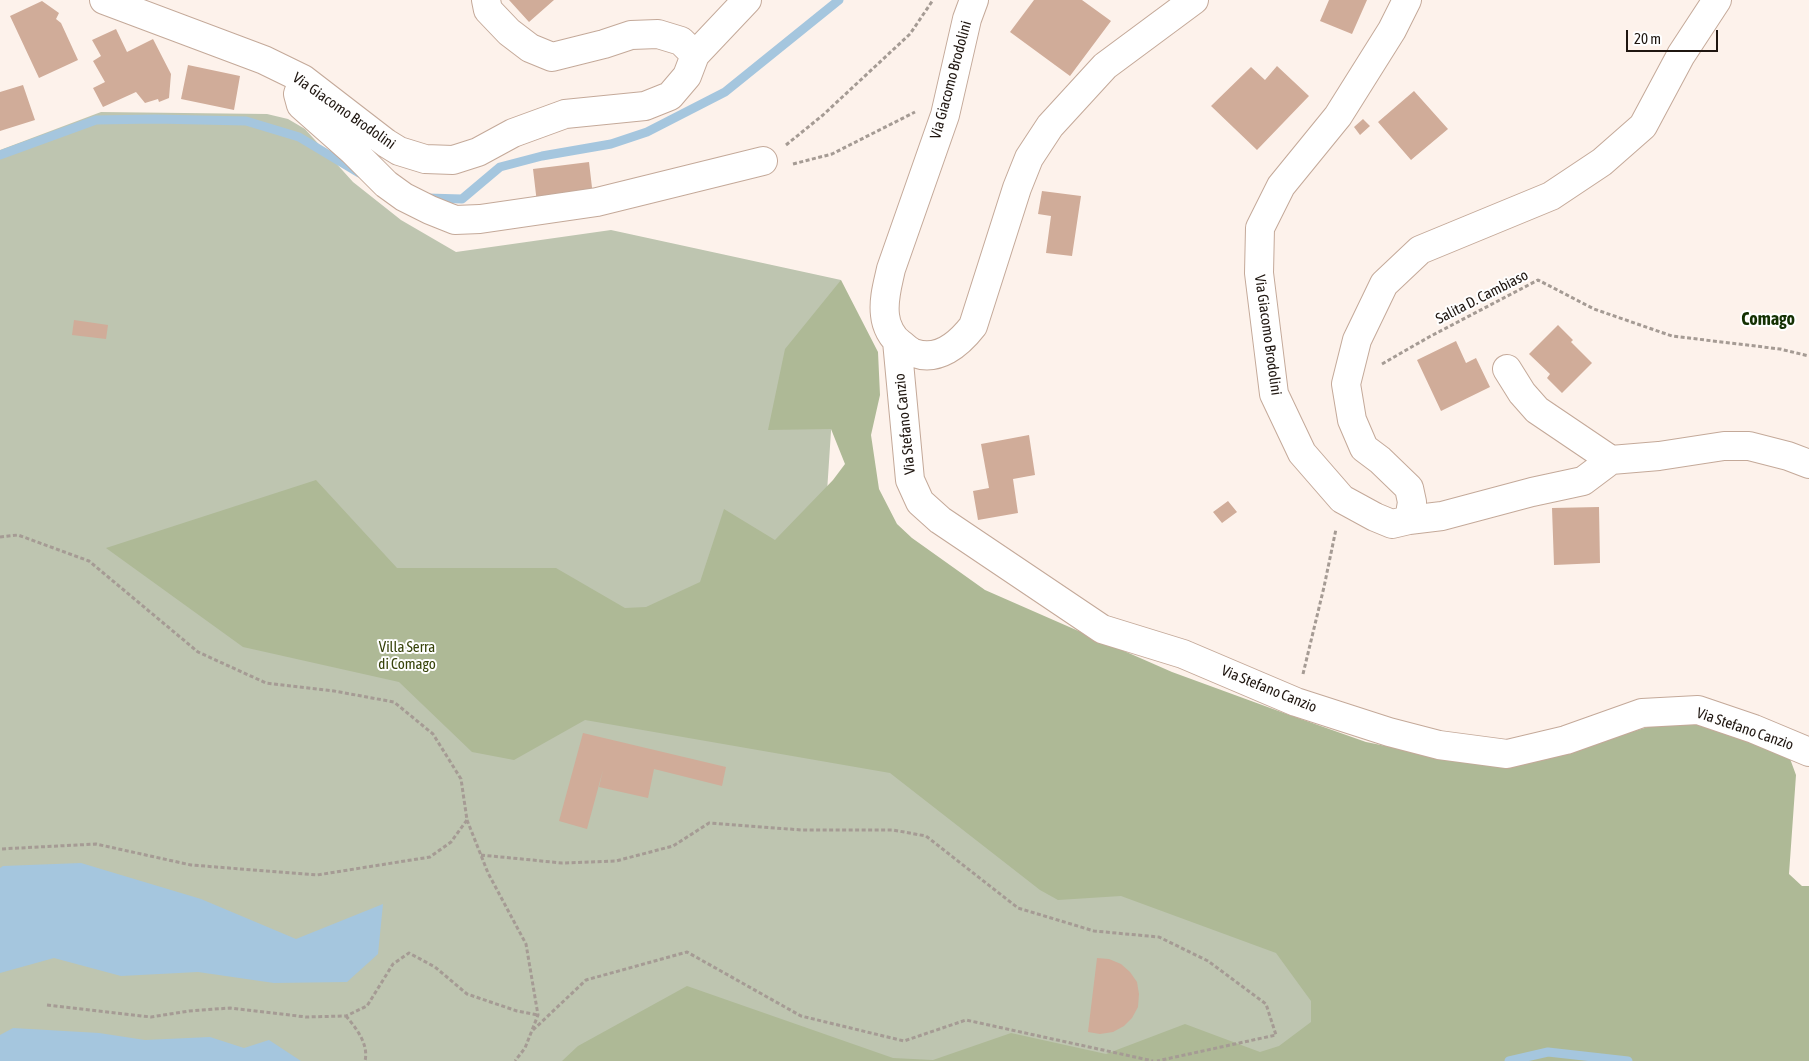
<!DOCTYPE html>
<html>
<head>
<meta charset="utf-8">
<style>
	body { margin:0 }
	#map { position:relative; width:1809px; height:1061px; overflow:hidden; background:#fdf2eb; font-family:"Asap Condensed",sans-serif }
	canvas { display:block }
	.scale { position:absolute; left:1626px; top:30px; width:92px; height:22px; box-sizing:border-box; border:2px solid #1f1610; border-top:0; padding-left:6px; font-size:15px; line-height:18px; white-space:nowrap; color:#1f1610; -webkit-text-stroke:4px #fff; paint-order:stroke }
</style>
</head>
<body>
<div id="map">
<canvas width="1809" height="1061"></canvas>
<div class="scale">20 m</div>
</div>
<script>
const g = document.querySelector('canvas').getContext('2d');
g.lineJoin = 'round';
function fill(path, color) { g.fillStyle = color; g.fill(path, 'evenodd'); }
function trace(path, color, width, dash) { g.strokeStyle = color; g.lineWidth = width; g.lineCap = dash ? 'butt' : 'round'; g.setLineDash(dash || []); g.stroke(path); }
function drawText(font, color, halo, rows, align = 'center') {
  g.font = font + ' "Asap Condensed",sans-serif'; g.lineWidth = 4; g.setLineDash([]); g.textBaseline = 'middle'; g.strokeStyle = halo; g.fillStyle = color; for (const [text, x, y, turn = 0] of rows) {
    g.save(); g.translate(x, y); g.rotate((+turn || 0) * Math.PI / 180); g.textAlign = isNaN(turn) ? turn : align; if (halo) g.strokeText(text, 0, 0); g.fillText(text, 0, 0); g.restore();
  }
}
fill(new Path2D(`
	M101,112L267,114L288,119L305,129L353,182L401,220L456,252L611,230L841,280L826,507L1293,914L1327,1061H0V150Z`), '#bec5b0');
fill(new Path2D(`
	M841,280L878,352L880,395L871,435L879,489L897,524L912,538L985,590L1172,672L1284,713L1366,742L1470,763L1510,768L1675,719L1756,736L1789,756L1796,775L1789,874L1802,886H1809V1061H562L578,1046L687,986L893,1058L933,1060L1011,1033L1106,1054L1185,1024L1260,1052L1279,1046L1311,1022V1001L1276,953L1121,896L1058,900L1040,890L890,773L585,720L514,760L472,752L399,682L243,647L106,548L316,480L397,568H556L625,608L646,607L700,582L724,509L775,540L833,480L845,464L831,429L768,430L785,349Z`), '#aeb996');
fill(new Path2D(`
	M81,863L201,899L296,939L383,904L378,954L347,982L274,983L198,972L121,976L54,958L0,973V868L3,866Z
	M13,1028L99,1033L145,1040L210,1037L244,1048L269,1040L301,1061H0V1035Z`), '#a5c6de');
trace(new Path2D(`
	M0,155L96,120L155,119L246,121L299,137L359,173
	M427,198L462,199L500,167L542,156L611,144L647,132L725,92L839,0
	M1509,1061L1548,1052L1628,1061`), '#a5c6de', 9);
fill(new Path2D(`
	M509,0H554L529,22Z
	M1034,0H1082L1111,21L1070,76L1010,32Z
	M1329,0H1367L1352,34L1320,21Z
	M42,1L59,13L56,19L61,23L78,60L39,78L10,16Z
	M116,29L127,52L153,39L171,74L169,98L159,102L158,99L145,103L136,92L103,107L93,88L105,82L93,61L101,56L92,40Z
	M188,65L240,76L234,110L181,99Z
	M1277,66L1309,96L1257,150L1211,106L1251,67L1265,80Z
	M23,85L35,120L0,131V92Z
	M1414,91L1448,129L1411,160L1378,122Z
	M1363,119L1370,126L1360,135L1354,127Z
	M589,162L593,196L537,203L533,169Z
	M1042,191L1081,196L1072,256L1046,253L1051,216L1038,214Z
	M74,320L108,325L106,339L72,335Z
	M1558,325L1573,340L1571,342L1592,363L1562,393L1547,378L1550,374L1529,354Z
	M1456,341L1466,363L1476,358L1490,387L1441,411L1417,360Z
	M1029,435L1035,475L1013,479L1018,513L978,520L973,491L989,488L981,444Z
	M1228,501L1237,512L1222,523L1213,512Z
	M1599,507L1600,563L1554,565L1552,508Z
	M583,733L726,767L722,786L654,769L648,798L599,787L603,770L587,829L559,821Z
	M1097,958L1109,959L1121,964L1130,972L1137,982L1139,994L1138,1007L1132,1018L1124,1026L1113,1032L1100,1034L1088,1032Z`), '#d0ac99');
const minor = new Path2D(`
	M104,0L264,60L303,79L386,143L399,151L425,159L453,160L478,152L513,133L565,114L645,106L670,96L687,76L695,55L747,0
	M486,0L488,10L509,32L530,48L552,57L604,44L631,35L658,34L681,41L695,55
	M974,0L967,19L945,115L891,269C888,283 883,299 885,315C886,326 892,338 901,344C905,347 910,352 914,353C938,362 959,344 973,326L1017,188L1029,158L1050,126L1105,66L1194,0
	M1407,0L1392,30L1338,116L1281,186L1260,228L1259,273L1274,394L1302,453L1342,499L1375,517L1392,524L1409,520L1412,502L1409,488L1380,460L1364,448L1352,420L1346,384L1357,340L1384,284L1420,250L1551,196L1602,162L1643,126L1681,55L1717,0
	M303,79L298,94L301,105L353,151L386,184L404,197L430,210L455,220L480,219L597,202L763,161
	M897,341L910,480L920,502L940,520L1102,629L1183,654L1296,702L1389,732L1439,745L1507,754L1566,740L1642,713L1698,710L1754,729L1809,752
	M1507,369L1522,393L1537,410L1611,460
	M1409,520L1442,516L1532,492L1583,481L1611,460L1659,456L1724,446H1749L1788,456L1809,464`);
trace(minor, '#c4a999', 30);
trace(new Path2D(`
	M786,145L823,115L910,34L933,0
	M793,164L832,154L915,112
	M1382,364L1429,337L1538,280L1594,309L1672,336L1780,349L1809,356
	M0,537L18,535L89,561L198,652L266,683L334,691L394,702L433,734L461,779L467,820L451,842L430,857L317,875L191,865L96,844L0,849
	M1303,674L1324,587L1336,529
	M467,820L488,873L526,944L538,1015L525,1048L515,1061
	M481,855L562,863L616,861L673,846L709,823L802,830H893L926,836L1018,908L1094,931L1159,937L1208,961L1266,1004L1276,1035L1157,1061
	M47,1005L151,1017L189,1011L230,1008L306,1017L346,1016L367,1006L393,964L409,953L435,967L467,994L517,1011L538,1015
	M346,1016C356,1028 369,1044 365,1061
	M533,1030L586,980L687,952L801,1016L904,1041L966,1020L1153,1061`), '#a59b94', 3, [4, 2.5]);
trace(minor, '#fff', 28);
drawText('15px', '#1f1610', '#fff', [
	["Via Giacomo Brodolini",951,80,-75],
	["Via Giacomo Brodolini",344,111,35],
	["Salita D. Cambiaso",1482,297,-27],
	["Via Giacomo Brodolini",1268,335,82],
	["Via Stefano Canzio",905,424,-96],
	["Via Stefano Canzio",1269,689,22],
	["Via Stefano Canzio",1745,729,19]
]);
drawText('15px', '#364209', '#fff', [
	["Villa Serra",407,647],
	["di Comago",407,664]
]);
drawText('bold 18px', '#143103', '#fff', [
	["Comago",1768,319]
]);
</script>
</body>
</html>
